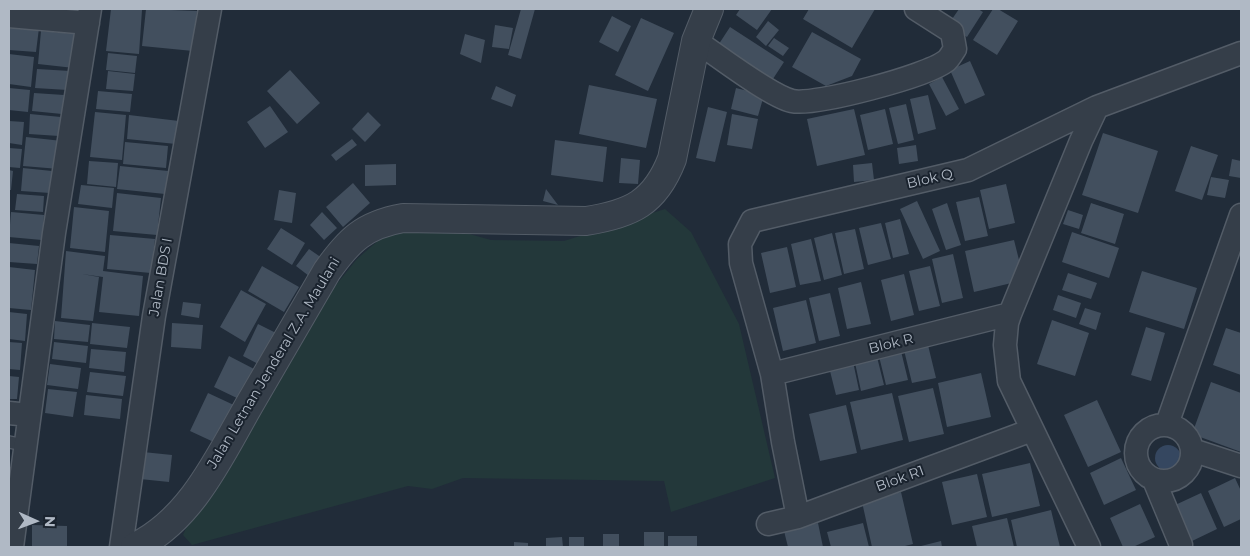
<!DOCTYPE html>
<html>
<head>
<meta charset="utf-8">
<style>
	body { margin:0 }
	#map { position:relative; width:1250px; height:556px; overflow:hidden; background:#212c39; font-family:Montserrat,sans-serif }
	canvas { display:block }
	.frame { position:absolute; inset:0; border:10px solid #b0b9c5; pointer-events:none }
	.north { position:absolute; left:10px; top:496px; width:50px; height:50px; -webkit-text-stroke:4px #1a232e; paint-order:stroke; rotate:92deg; font-size:14px; font-weight:700; line-height:20px; text-align:center; color:#b0b9c5 }
	.north::after { content:''; display:block; margin:auto; width:18px; height:22px; background:#b0b9c5; clip-path:polygon(50% 0,100% 100%,50% 72%,0 100%) }
</style>
</head>
<body>
<div id="map">
<canvas width="1250" height="556"></canvas>
<div class="frame"></div>
<div class="north">N</div>
</div>
<script>
const g = document.querySelector('canvas').getContext('2d');
g.lineJoin = 'round';
function fill(path, color) { g.fillStyle = color; g.fill(path, 'evenodd'); }
function trace(path, color, width, dash) { g.strokeStyle = color; g.lineWidth = width; g.lineCap = dash ? 'butt' : 'round'; g.setLineDash(dash || []); g.stroke(path); }
function drawText(font, color, halo, rows, align = 'center') {
  g.font = font + ' Montserrat,sans-serif'; g.lineWidth = 4; g.setLineDash([]); g.textBaseline = 'middle'; g.strokeStyle = halo; g.fillStyle = color; for (const [text, x, y, turn = 0] of rows) {
    g.save(); g.translate(x, y); g.rotate((+turn || 0) * Math.PI / 180); g.textAlign = isNaN(turn) ? turn : align; if (halo) g.strokeText(text, 0, 0); g.fillText(text, 0, 0); g.restore();
  }
}
fill(new Path2D(`
	M665,209L691,232L739,324L775,478L671,512L664,481L463,478L432,489L408,486L192,545L183,535L193,513L328,295L357,259L380,239L406,225L448,228L491,240L564,241Z`), '#23383a');
fill(new Path2D(`
	M1155 458a13 13 0 1 1 26 0a13 13 0 1 1-26 0Z`), '#354760');
fill(new Path2D(`
	M111,9L142,10L139,54L106,51Z
	M146,9L197,11L193,51L142,46Z
	M521,9H535L521,59L508,55Z
	M740,9H772L757,30L736,15Z
	M809,9H875L852,48L803,19Z
	M959,9H978L983,12L967,37L948,25Z
	M993,9H998L1018,21L997,55L973,40Z
	M612,16L631,26L618,52L599,42Z
	M641,18L674,33L648,91L615,75Z
	M768,21L779,30L766,46L756,37Z
	M9,25L39,28L36,52L9,50Z
	M495,25L513,28L509,49L492,47Z
	M730,27L784,62L769,85L715,50Z
	M41,31L77,34L74,68L38,64Z
	M812,32L861,59L852,76L826,86L792,67Z
	M465,34L485,40L481,63L460,54Z
	M774,38L789,48L783,56L768,46Z
	M108,53L137,56L135,73L106,70Z
	M9,54L34,57L31,87L9,84Z
	M970,61L985,95L965,104L950,70Z
	M37,69L70,71L68,90L35,88Z
	M290,70L320,103L297,124L267,91Z
	M108,71L135,74L133,91L106,89Z
	M942,77L959,109L946,116L929,84Z
	M589,85L657,99L646,148L579,134Z
	M496,86L516,95L512,107L491,99Z
	M9,88L30,90L28,112L9,110Z
	M736,88L764,95L758,116L731,109Z
	M98,91L132,94L130,112L96,109Z
	M34,93L64,95L62,114L32,111Z
	M928,95L936,129L918,134L910,99Z
	M906,104L914,140L898,144L889,108Z
	M270,106L288,132L265,148L247,122Z
	M708,107L727,112L715,162L696,158Z
	M854,109L865,155L817,166L807,119Z
	M885,109L893,144L868,150L860,115Z
	M95,112L126,115L122,160L90,157Z
	M368,112L381,125L365,142L352,129Z
	M30,114L61,117L59,136L29,134Z
	M732,114L758,119L752,149L727,145Z
	M129,115L179,121L176,144L127,139Z
	M9,121L24,122L22,145L9,143Z
	M1103,133L1158,151L1138,213L1082,195Z
	M26,137L62,141L59,169L23,166Z
	M352,139L357,145L336,161L331,155Z
	M555,140L607,147L603,182L551,175Z
	M125,142L168,146L166,168L123,164Z
	M916,145L918,161L899,164L897,148Z
	M1191,146L1218,155L1202,200L1175,191Z
	M9,148L22,149L20,168L9,167Z
	M621,158L640,160L638,184L619,183Z
	M1232,159L1241,161V178L1229,176Z
	M89,161L118,163L116,187L87,184Z
	M872,163L874,180L854,182L853,165Z
	M396,164V185L365,186V165Z
	M120,166L168,171L165,194L117,189Z
	M23,168L52,171L50,193L21,191Z
	M9,170L13,171L11,190H9Z
	M1211,177L1229,180L1225,198L1207,195Z
	M353,183L370,203L343,227L326,207Z
	M1006,184L1015,223L989,229L980,190Z
	M81,185L114,188L112,208L78,204Z
	M546,189L558,205L543,201Z
	M279,190L296,193L292,223L274,220Z
	M117,193L161,198L157,235L113,231Z
	M17,194L44,196L43,212L15,210Z
	M979,197L988,236L965,241L956,202Z
	M917,201L940,251L923,259L900,209Z
	M947,203L961,245L946,250L932,209Z
	M1091,203L1124,214L1115,244L1081,233Z
	M74,207L109,211L105,252L70,248Z
	M1068,210L1083,215L1079,229L1063,224Z
	M11,212L44,215L42,240L9,237Z
	M322,212L337,228L324,240L310,225Z
	M900,219L909,254L893,258L885,223Z
	M881,223L891,259L868,265L859,228Z
	M281,228L305,243L292,265L267,249Z
	M855,229L864,269L844,274L835,233Z
	M1072,232L1119,248L1109,278L1062,262Z
	M832,233L842,275L824,280L814,238Z
	M110,235L155,239L151,273L107,269Z
	M811,239L821,281L800,285L791,244Z
	M1014,240L1024,280L974,292L965,251Z
	M9,243L39,246L37,264L9,262Z
	M787,247L796,287L770,293L761,253Z
	M309,249L322,258L309,276L296,266Z
	M66,251L105,256L103,271L143,276L139,316L99,312L103,277L82,274L99,277L93,321L61,318Z
	M953,254L963,298L942,303L932,259Z
	M262,266L299,287L284,312L248,291Z
	M930,266L940,306L919,311L909,271Z
	M9,267L35,270L31,310L9,308Z
	M1142,271L1197,288L1184,329L1129,312Z
	M1068,273L1097,283L1091,299L1062,290Z
	M904,274L914,315L891,321L881,280Z
	M861,282L871,324L847,329L838,288Z
	M241,290L266,304L245,342L220,327Z
	M830,293L840,336L819,341L809,298Z
	M1058,295L1081,303L1076,318L1053,310Z
	M806,300L816,343L783,351L773,308Z
	M183,302L201,304L199,318L181,315Z
	M1085,308L1101,313L1096,330L1079,324Z
	M9,312L27,314L25,341L9,339Z
	M1052,320L1089,333L1075,376L1037,364Z
	M55,321L90,325L88,342L54,339Z
	M92,323L130,327L127,348L90,344Z
	M172,323L203,325L201,349L171,347Z
	M258,324L278,334L262,366L243,356Z
	M1146,327L1165,333L1151,381L1131,375Z
	M1226,328L1241,333V375L1213,365Z
	M927,341L936,378L912,383L903,346Z
	M9,342L22,343L20,370L9,369Z
	M54,342L88,346L86,363L52,359Z
	M900,347L908,380L886,385L878,352Z
	M91,349L126,352L124,372L89,368Z
	M876,353L884,385L861,391L854,358Z
	M229,356L256,370L241,400L214,387Z
	M852,357L859,390L836,395L828,363Z
	M50,364L81,368L78,389L47,385Z
	M90,372L126,376L123,396L87,392Z
	M981,373L991,417L947,427L938,383Z
	M9,376L19,377L17,399H9Z
	M1211,382L1241,393V452L1192,434Z
	M933,388L944,434L909,442L898,396Z
	M48,389L77,392L73,417L45,413Z
	M208,393L236,406L218,444L190,431Z
	M892,393L903,440L861,450L850,402Z
	M86,395L122,399L120,419L84,415Z
	M1097,400L1121,452L1088,467L1064,415Z
	M846,405L857,453L820,461L809,414Z
	M143,452L172,455L169,482L140,479Z
	M1121,458L1136,490L1104,505L1090,473Z
	M1030,463L1040,506L992,517L982,474Z
	M977,474L987,517L952,525L942,482Z
	M1235,478L1241,491V519L1224,527L1208,491Z
	M901,492L913,544L901,547H872L862,502Z
	M1201,493L1217,529L1190,542L1173,506Z
	M1140,504L1155,537L1133,547H1123L1110,518Z
	M1051,510L1060,547H1017L1011,520Z
	M1007,518L1014,547H977L972,526Z
	M818,523L823,547H788L784,531Z
	M863,523L869,547H831L827,532Z
	M32,525L67,526V547H32Z
	M644,532H664V547H644Z
	M603,534H619V547H603Z
	M668,536H697V547H668Z
	M562,537L563,547H546V538Z
	M569,537H584V547H569Z
	M941,541L942,547H917Z
	M514,542L528,543V547H514Z`), '#424f5e');
const service = new Path2D(`
	M9,442L24,445`);
const minor = new Path2D(`
	M9,16L88,23
	M696,41C717,55 770,96 792,101C815,106 927,76 946,61C949,59 952,53 955,49L952,32L916,9
	M772,374L1010,314
	M9,413L29,415
	M1167,424L1241,215
	M1136 453a28 28 0 1 1 56 0a28 28 0 1 1-56 0Z
	M1192,450L1241,466
	M1154,480L1181,545
	M798,517L783,442L772,374L741,263L740,244L752,221L968,170L1097,107L1241,53
	M768,524L798,517L1032,430
	M12,547L54,233L90,9
	M121,547L154,316L210,9
	M1089,547L1009,381L1005,345L1007,323L1010,314L1081,141L1097,107`);
const tertiary = new Path2D(`
	M135,547C193,519 221,453 252,400C277,357 302,314 327,271C349,240 364,225 403,218L586,221C631,214 655,203 672,159L696,41L709,9`);
trace(service, '#535c67', 14);
trace(minor, '#535c67', 25);
trace(tertiary, '#535c67', 30);
trace(service, '#353e49', 11);
trace(minor, '#353e49', 22);
trace(tertiary, '#353e49', 28);
drawText('14px', '#b0b9c5', '#1a232e', [
	["Blok Q",930,179,-13],
	["Jalan BDS I",161,277,-80],
	["Blok R",891,344,-14],
	["Jalan Letnan Jenderal Z.A. Maulani",274,363,-59],
	["Blok R1",900,479,-20]
]);
</script>
</body>
</html>
